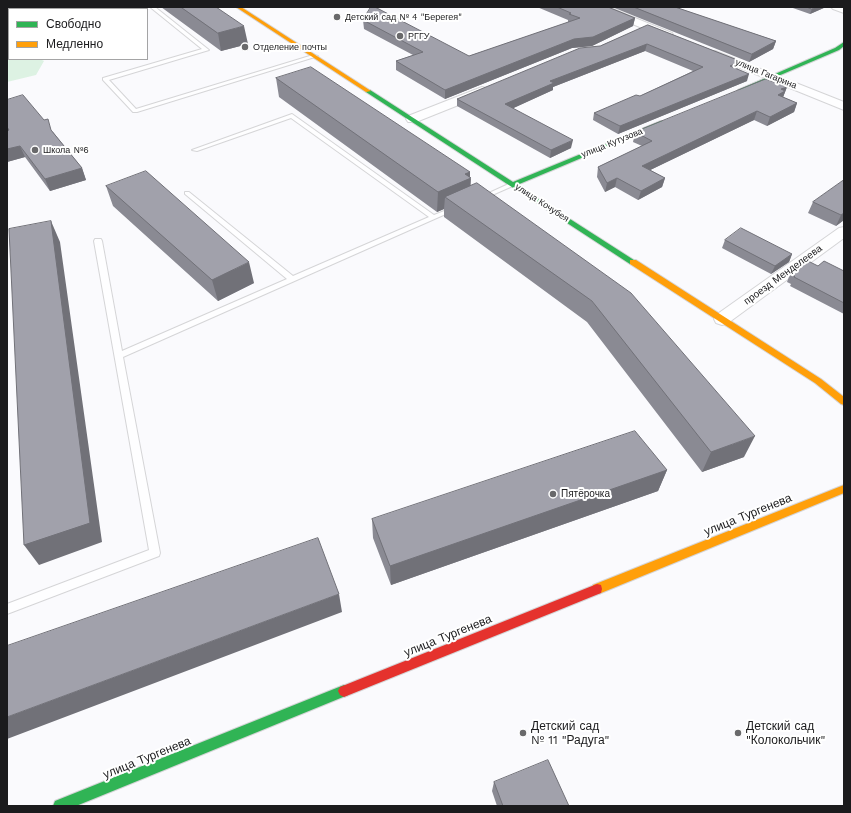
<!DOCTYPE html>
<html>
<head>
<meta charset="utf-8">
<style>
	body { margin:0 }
	#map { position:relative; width:851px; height:813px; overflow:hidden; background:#fafafd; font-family:"Work Sans",sans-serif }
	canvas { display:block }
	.frame { position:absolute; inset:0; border:8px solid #1b1b1d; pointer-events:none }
	.legend { position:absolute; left:8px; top:8px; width:140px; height:52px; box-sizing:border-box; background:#fff; border:1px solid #a4a4a5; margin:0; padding:5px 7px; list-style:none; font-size:12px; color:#1b1b1d }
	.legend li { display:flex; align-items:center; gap:8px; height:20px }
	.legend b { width:20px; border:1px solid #a4a4a5 }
</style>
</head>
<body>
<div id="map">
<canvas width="851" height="813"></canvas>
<div class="frame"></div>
<ul class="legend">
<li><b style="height:5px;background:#30b455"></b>Свободно</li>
<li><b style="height:5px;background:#ff9f0a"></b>Медленно</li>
</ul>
</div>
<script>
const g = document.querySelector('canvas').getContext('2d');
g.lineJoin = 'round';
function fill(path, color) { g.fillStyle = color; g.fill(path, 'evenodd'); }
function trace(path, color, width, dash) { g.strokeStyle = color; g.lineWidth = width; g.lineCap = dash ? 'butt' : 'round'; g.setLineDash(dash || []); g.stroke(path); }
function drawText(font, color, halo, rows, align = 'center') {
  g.font = font + ' "Work Sans",sans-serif'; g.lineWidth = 4; g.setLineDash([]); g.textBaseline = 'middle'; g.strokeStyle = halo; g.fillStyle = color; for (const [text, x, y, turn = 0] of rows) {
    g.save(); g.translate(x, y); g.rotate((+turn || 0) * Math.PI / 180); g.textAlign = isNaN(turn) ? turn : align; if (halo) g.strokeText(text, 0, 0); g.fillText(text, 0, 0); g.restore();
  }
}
fill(new Path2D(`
	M7,53L9,54V59H40L44,61L36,75L7,82Z`), '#ddf2e3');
const lane = new Path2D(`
	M150,7H155L209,50L109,80L136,109L313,55L318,56L137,112H133L103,80V78L202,49Z
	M292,114L434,215L452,208H456L457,209L123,357L160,553L159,556L7,614V604L149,550L94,241L95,239H101L102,241L122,351L287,279L185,194V192H189L293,276L429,217L291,118L197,151L192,150Z
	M513,182L515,183V185L483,199H479L478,198Z`);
const street = new Path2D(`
	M594,7H608L672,33L673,35L672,37H664L596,9Z
	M831,7H844V13L833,9Z
	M715,51L844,102V110L711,56L710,54L711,52Z
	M482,87L486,88L488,91L486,94L416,122H408L406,119L408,116Z
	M844,227V238L728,323L722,325L716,323L714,319L716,315L839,228Z`);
const fast = new Path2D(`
	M844,42V46L839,50L743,91L738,90L835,48Z
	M366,90H370L513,182L661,121H665V123L517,185L637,262L636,264H630L366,92Z
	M344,685L348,687L350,691L348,695L76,806H53L55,801Z`);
const slow = new Path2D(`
	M236,7H241L371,91L366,92Z
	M630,260H636L821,379L844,397V405L841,404L815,383L630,264Z
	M844,485V493L601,593L597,594L593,593L592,589L593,585Z`);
const jam = new Path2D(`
	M597,584L601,585L602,589L601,593L344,697L340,695L338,691L340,687Z`);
trace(lane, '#d5d5d7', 2);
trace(street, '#d5d5d7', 2);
trace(fast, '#d5d5d7', 2);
trace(slow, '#d5d5d7', 2);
trace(jam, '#d5d5d7', 2);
fill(lane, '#fefeff');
fill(street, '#fefeff');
fill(fast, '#30b455');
fill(slow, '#ff9f0a');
fill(jam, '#e5322d');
fill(new Path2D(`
	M161,7H216L248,44L221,51Z
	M537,7H608L635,18L633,26L592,46L572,48L445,99L396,70V61L413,55L364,29L363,20L469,56L569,22H568V20Z
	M612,7H675L776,41L773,49L749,62Z
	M790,7H826L810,14Z
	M648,25L740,61L737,68L747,81L618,134L593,120L594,113L640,96L693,71L645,51L553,87V90L513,108L571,148L550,158L457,106V99L600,46Z
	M276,78L470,172V186L477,183L744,457L702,472L587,322L444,217V209L437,212L279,97Z
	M787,87L783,97L797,103L794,112L767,126L754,120L650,170L665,178L662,187L638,200L615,187L605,192L597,177L598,167L642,146L633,142L635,132Z
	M7,100L53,132L82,168L86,180L50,191L25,157L7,162Z
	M844,180V220L836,226L808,213L813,202Z
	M106,186L254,283L218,301L113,206Z
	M725,240L792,254L789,262L771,274L722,248Z
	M818,266L844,271V314L790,286L791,284L787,282L790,274Z
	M667,470L658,491L391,585L373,538L372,519Z
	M494,782L569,806H497L492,791Z`), '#8a8a93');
fill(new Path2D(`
	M816,7H826L810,14L812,9Z
	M635,18L633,26L592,46L572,48L445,99V90L574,39Z
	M244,26L248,44L221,51L218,33Z
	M776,41L773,49L749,62L752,54Z
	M647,44L645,51L553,87V90L505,112V104L550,81Z
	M740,61L737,68L730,66Z
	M749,74L747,81L618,134L620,126Z
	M787,87L782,100L778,95L781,89Z
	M797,103L794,112L767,126L770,117Z
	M757,111L754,120L640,175L642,166Z
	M573,140L571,148L550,158L551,150Z
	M20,146L25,157L7,162V149Z
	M82,168L86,180L50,191L45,179Z
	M470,172V179L471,178L470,199L445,197L444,209L437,212L438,192L465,174Z
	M617,178L615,187L605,192L607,183Z
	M665,178L662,187L638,200L641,191Z
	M844,213V220L836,226L841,215Z
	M51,221L60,242L102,542L39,565L24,545Z
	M792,254L789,262L771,274L775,266Z
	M249,262L254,283L218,301L212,280Z
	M755,436L744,457L702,472L711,452Z
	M667,470L658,491L391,585L390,566Z
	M339,594L342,612L7,739V717Z`), '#717178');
const building = new Path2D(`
	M181,7H216L244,26L218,33Z
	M371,7H375L469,56L580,18L569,14L571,13L557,7H608L635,18L593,37L574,39L445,90L396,61L423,52L363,20Z
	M634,7H675L776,41L752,54Z
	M807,7H816L812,9Z
	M648,25L740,61L730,66L749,74L620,126L594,113L636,95L640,96L703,67L647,44L550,81L554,83L505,104L573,140L551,150L457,99L580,48L600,46Z
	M311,67L470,172L465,174L471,178L438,192L276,78Z
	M766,79L787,87L781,89L785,91L778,95L797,103L770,117L757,111L642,166L665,178L641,191L617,178L607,183L598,167L652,141L635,132Z
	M23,95L44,120L48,119L51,130L82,168L45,179L20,146L7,149V131L9,130L7,127V100Z
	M146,171L249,262L212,280L106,186Z
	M844,180V213L841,215L813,202Z
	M477,183L631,293L755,436L711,452L592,301L445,197Z
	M51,221L90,523L24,545L9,229Z
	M741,228L792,254L775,266L725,240Z
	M808,261L818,266L824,261L844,271V303L794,277L795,276L790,274Z
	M635,431L667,470L390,566L372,519Z
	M318,538L339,594L7,717V646Z
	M548,760L569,806H503L494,782Z`);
fill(building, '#a1a1ab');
trace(building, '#717178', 1);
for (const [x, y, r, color] of [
	[337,17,4,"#69696b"],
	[400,36,4,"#69696b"],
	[245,47,4,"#69696b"],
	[35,150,4,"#69696b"],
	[553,494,4,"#69696b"],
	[523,733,4,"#69696b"],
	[738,733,4,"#69696b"]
]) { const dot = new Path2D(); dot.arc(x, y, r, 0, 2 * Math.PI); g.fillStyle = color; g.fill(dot); trace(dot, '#fff', 1.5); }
drawText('9px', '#1b1b1d', '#fff', [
	["Детский сад № 4 \"Берегея\"",345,17],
	["РГГУ",408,36],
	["Отделение почты",253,47],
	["Школа №6",43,150]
], 'left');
drawText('9px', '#1b1b1d', '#fff', [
	["улица Гагарина",766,74,22],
	["улица Кутузова",612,143,-22],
	["улица Кочубея",542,203,33]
]);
drawText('10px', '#1b1b1d', '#fff', [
	["проезд Менделеева",783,275,-36]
]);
drawText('10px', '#1b1b1d', '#fff', [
	["Пятёрочка",561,494]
], 'left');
drawText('12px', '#1b1b1d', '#fff', [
	["улица Тургенева",748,515,-22],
	["улица Тургенева",448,636,-22],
	["улица Тургенева",147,758,-22]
]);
drawText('12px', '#1b1b1d', '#fff', [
	["Детский сад",531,726],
	["№ 11 \"Радуга\"",531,740],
	["Детский сад",746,726],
	["\"Колокольчик\"",746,740]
], 'left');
</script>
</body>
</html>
